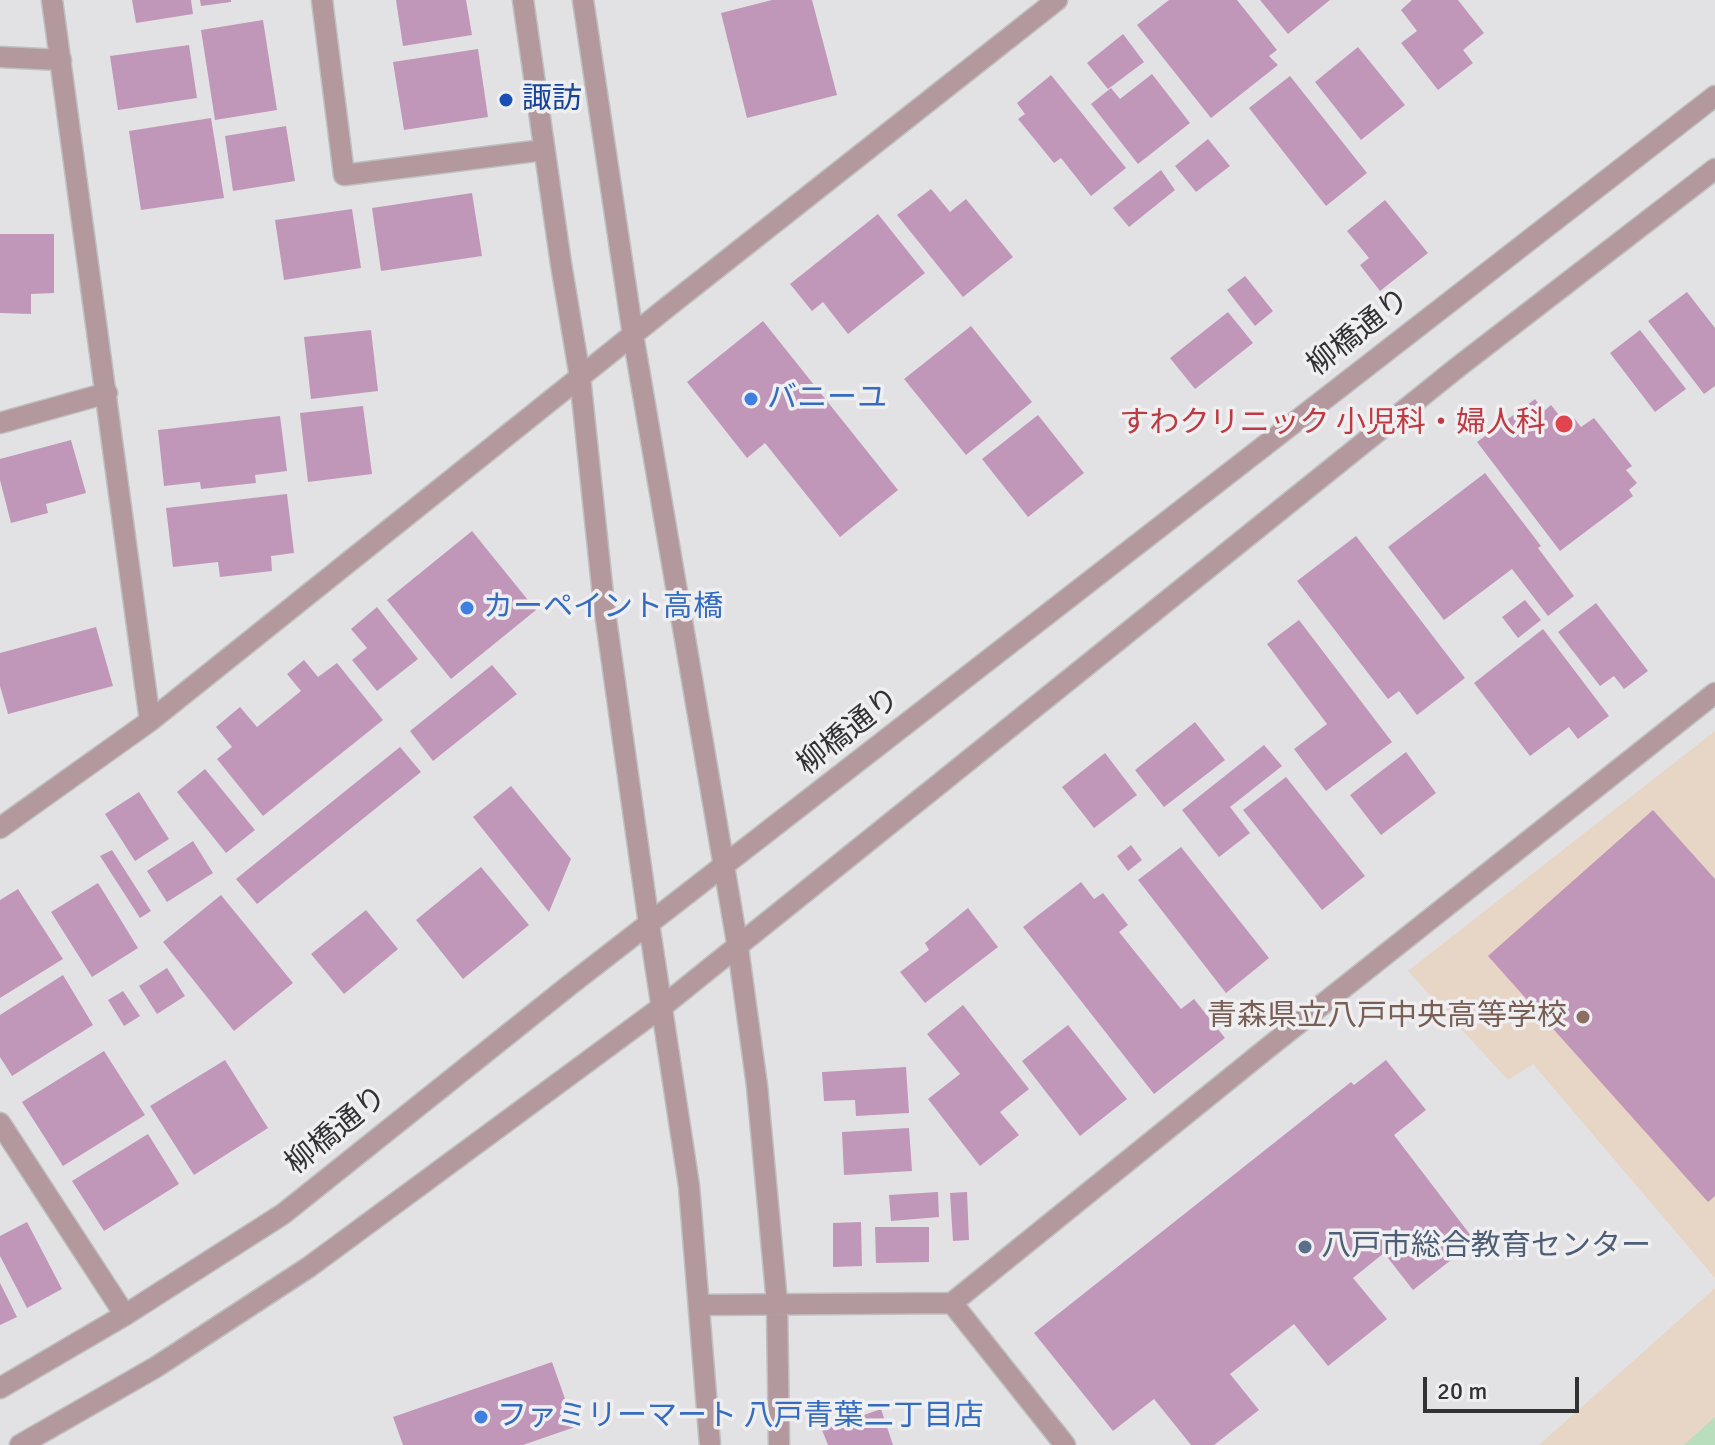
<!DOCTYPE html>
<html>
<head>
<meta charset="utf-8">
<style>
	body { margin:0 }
	#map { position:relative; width:1715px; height:1445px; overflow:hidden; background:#e2e2e4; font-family:Signika,sans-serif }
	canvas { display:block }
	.scale { position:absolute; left:1423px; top:1377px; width:156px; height:36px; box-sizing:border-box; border:4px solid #323232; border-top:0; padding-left:10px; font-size:24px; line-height:28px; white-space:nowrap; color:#323232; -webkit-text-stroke:6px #efeff1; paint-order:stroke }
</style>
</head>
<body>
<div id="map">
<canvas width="1715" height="1445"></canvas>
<div class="scale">20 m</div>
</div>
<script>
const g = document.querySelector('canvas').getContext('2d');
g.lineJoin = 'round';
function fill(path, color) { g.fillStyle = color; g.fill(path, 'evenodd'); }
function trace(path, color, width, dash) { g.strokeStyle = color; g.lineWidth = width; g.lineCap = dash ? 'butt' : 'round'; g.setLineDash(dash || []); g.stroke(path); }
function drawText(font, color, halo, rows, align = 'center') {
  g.font = font + ' Signika,"Noto Sans JP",sans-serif'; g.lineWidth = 7; g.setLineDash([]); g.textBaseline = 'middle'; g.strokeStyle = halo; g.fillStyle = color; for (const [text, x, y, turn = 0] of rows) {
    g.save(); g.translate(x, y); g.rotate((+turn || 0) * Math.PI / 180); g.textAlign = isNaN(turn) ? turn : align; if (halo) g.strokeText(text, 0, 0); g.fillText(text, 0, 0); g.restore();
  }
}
fill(new Path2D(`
	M1715,731V1278L1533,1064L1508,1080L1408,971Z
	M1715,1288V1445H1539Z`), '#e7d5c5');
fill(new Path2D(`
	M1715,1417V1445H1684Z`), '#b9debd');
fill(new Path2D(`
	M132,0H191L193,14L136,23Z
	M200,0H231V2L201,6Z
	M396,0H466L472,35L403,46Z
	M772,0H812L837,95L747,118L721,13Z
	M1169,0H1237L1277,50L1269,56L1278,65L1211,118L1137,25Z
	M1260,0H1330L1288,34Z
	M1412,0H1458L1484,33L1463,50L1473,63L1438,90L1401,43L1417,31L1401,10Z
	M263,20L277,110L215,120L201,30Z
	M1123,34L1144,62L1108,89L1087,63Z
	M189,45L197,98L118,110L110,56Z
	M1358,47L1405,105L1361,140L1315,82Z
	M478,49L488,117L404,130L393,62Z
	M1152,74L1190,123L1138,164L1091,104L1111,88L1120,99Z
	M1051,75L1126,168L1091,196L1061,158L1054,163L1018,119L1025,114L1017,103Z
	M1290,76L1367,173L1326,206L1249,108Z
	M211,118L224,198L141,210L129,131Z
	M286,126L295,181L233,191L225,136Z
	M1208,139L1230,166L1196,192L1175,166Z
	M1161,170L1175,190L1129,227L1113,208Z
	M931,189L950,212L966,199L1013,257L963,297L897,215Z
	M472,193L482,256L381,271L372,208Z
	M1385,200L1428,253L1380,291L1360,265L1369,258L1347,231Z
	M352,209L361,268L284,280L275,220Z
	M878,214L925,273L848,334L823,302L812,311L790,284Z
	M0,234H54V293L31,294V314L0,313Z
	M1245,276L1273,311L1255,326L1227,290Z
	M1687,292L1715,328V386L1704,394L1648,321Z
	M1228,312L1253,343L1195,389L1170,358Z
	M763,321L898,490L840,537L765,443L747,458L687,382Z
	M971,326L1032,402L966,455L904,379Z
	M371,330L378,391L311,399L304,337Z
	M1640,330L1686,389L1655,412L1610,353Z
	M1535,399L1544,411L1551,405L1566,424L1574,418L1581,427L1594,418L1632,466L1626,470L1637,483L1629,490L1633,496L1560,551L1477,442Z
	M363,406L372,474L308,482L300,413Z
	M1038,415L1084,473L1028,517L982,459Z
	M280,416L287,471L255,475L256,483L201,489L200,482L164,486L158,430Z
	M71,440L86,493L46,504L48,513L11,523L0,480V459Z
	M1485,473L1541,546L1538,548L1574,596L1548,616L1512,569L1444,620L1388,547Z
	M287,494L294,553L271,556L272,571L220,577L218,562L173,567L166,508Z
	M472,531L536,610L451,679L387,600Z
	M1356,536L1465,678L1417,715L1399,691L1388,699L1297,581Z
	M1525,600L1541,620L1518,638L1502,617Z
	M1596,603L1648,671L1624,689L1614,676L1600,686L1558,632Z
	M377,607L418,659L377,691L352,660L367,648L351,629Z
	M1299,620L1392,742L1326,791L1294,749L1327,724L1267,644Z
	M96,627L113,686L8,714L0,686V653Z
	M1543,629L1609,716L1578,739L1569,727L1530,756L1474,683Z
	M304,660L318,677L337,663L383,720L263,816L217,759L232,747L216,727L240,707L257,727L301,691L287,674Z
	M492,665L517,694L433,761L410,731Z
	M1195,722L1225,760L1164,807L1135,770Z
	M1264,745L1282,766L1230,807L1250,833L1219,857L1182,810Z
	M400,747L421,772L257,904L236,879Z
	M1406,752L1436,793L1381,835L1350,795Z
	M1105,753L1137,795L1094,828L1062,787Z
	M205,769L255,830L226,853L177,792Z
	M1286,777L1365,876L1322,910L1243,810Z
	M511,786L571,859L549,912L473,817Z
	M139,792L169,839L135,861L105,814Z
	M1653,810L1715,879V1196L1708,1202L1488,956Z
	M193,841L213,873L167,902L147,871Z
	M1131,845L1142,860L1128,871L1117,856Z
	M1181,847L1269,958L1226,993L1138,880Z
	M112,850L151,911L140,918L100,856Z
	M481,867L529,925L463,979L416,920Z
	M1081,882L1094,899L1103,893L1128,925L1119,932L1181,1009L1194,999L1225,1038L1154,1094L1023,927Z
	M98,883L138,948L92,977L51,912Z
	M18,889L63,959L0,998V900Z
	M221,895L293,983L234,1031L163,942Z
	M968,908L998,947L925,1003L900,972L929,950L925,943Z
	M366,910L398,949L344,994L311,954Z
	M167,968L185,996L157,1014L139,986Z
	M63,975L93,1025L12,1076L0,1057V1015Z
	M123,991L140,1016L124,1026L108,1000Z
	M963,1005L1029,1089L1000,1112L1019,1135L980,1166L928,1099L960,1074L927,1034Z
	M1068,1025L1127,1099L1080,1136L1022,1061Z
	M104,1051L145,1115L63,1166L22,1102Z
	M225,1060L268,1128L194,1175L150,1106Z
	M1386,1060L1426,1110L1394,1135L1475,1241L1413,1290L1384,1253L1353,1278L1387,1319L1328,1366L1294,1324L1230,1374L1259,1410L1214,1445H1191L1154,1399L1113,1431L1034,1333L1351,1082L1354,1085Z
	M906,1067L909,1113L856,1116L855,1100L824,1101L822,1072Z
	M909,1128L912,1171L844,1175L842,1132Z
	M148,1134L179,1184L104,1231L72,1181Z
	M938,1192L939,1217L891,1221L889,1195Z
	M967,1192L969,1240L953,1241L950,1193Z
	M27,1222L62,1289L27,1308L0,1256V1236Z
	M861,1222L862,1266L833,1267V1223Z
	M875,1227H929V1262L876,1263Z
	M0,1283L17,1317L0,1325Z
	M552,1362L575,1427L523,1445H403L393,1417Z
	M881,1409L893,1445H828L822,1430Z`), '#c097b9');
const minor = new Path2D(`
	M52,0L150,721
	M322,0L344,175L543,150
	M523,0L561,264L580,377L604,605L649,924L689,1186L710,1445
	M583,0L633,335L738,948L757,1086L777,1303L779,1445
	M0,57L61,60
	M0,423L107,393
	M0,828L150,721L670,305L1057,0
	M0,1123L125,1315
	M952,1303L1270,1046L1715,693
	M701,1305L952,1303L1065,1445
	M0,1388L125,1315L283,1214L571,984L1715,96
	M20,1445L156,1367L309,1267L663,1006L1458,367L1715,169`);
trace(minor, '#bfbfc0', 23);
trace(minor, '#b3999d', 20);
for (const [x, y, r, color] of [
	[506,100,8,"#1a4fb4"],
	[751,399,8,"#3f7fe0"],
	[1564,424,10,"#e0444e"],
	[467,608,8,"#3f7fe0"],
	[1583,1017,8,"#8d6e63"],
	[1305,1247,8,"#5c6f8a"],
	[481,1417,8,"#3f7fe0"]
]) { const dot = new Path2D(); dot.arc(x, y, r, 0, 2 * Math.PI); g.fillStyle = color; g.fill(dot); trace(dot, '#efeff1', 3); }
drawText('30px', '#164399', '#efeff1', [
	["諏訪",522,100]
], 'left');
drawText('30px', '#323232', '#efeff1', [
	["柳橋通り",1359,333,-38],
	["柳橋通り",849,732,-38],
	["柳橋通り",337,1131,-39]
]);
drawText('30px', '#366cbe', '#efeff1', [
	["バニーユ",767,399],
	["カーペイント高橋",483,608],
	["ファミリーマート 八戸青葉二丁目店",497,1417]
], 'left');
drawText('30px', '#be3a42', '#efeff1', [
	["すわクリニック 小児科・婦人科",1546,424]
], 'right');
drawText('30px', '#785e54', '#efeff1', [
	["青森県立八戸中央高等学校",1567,1017]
], 'right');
drawText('30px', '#4e5e75', '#efeff1', [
	["八戸市総合教育センター",1321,1247]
], 'left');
</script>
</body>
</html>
